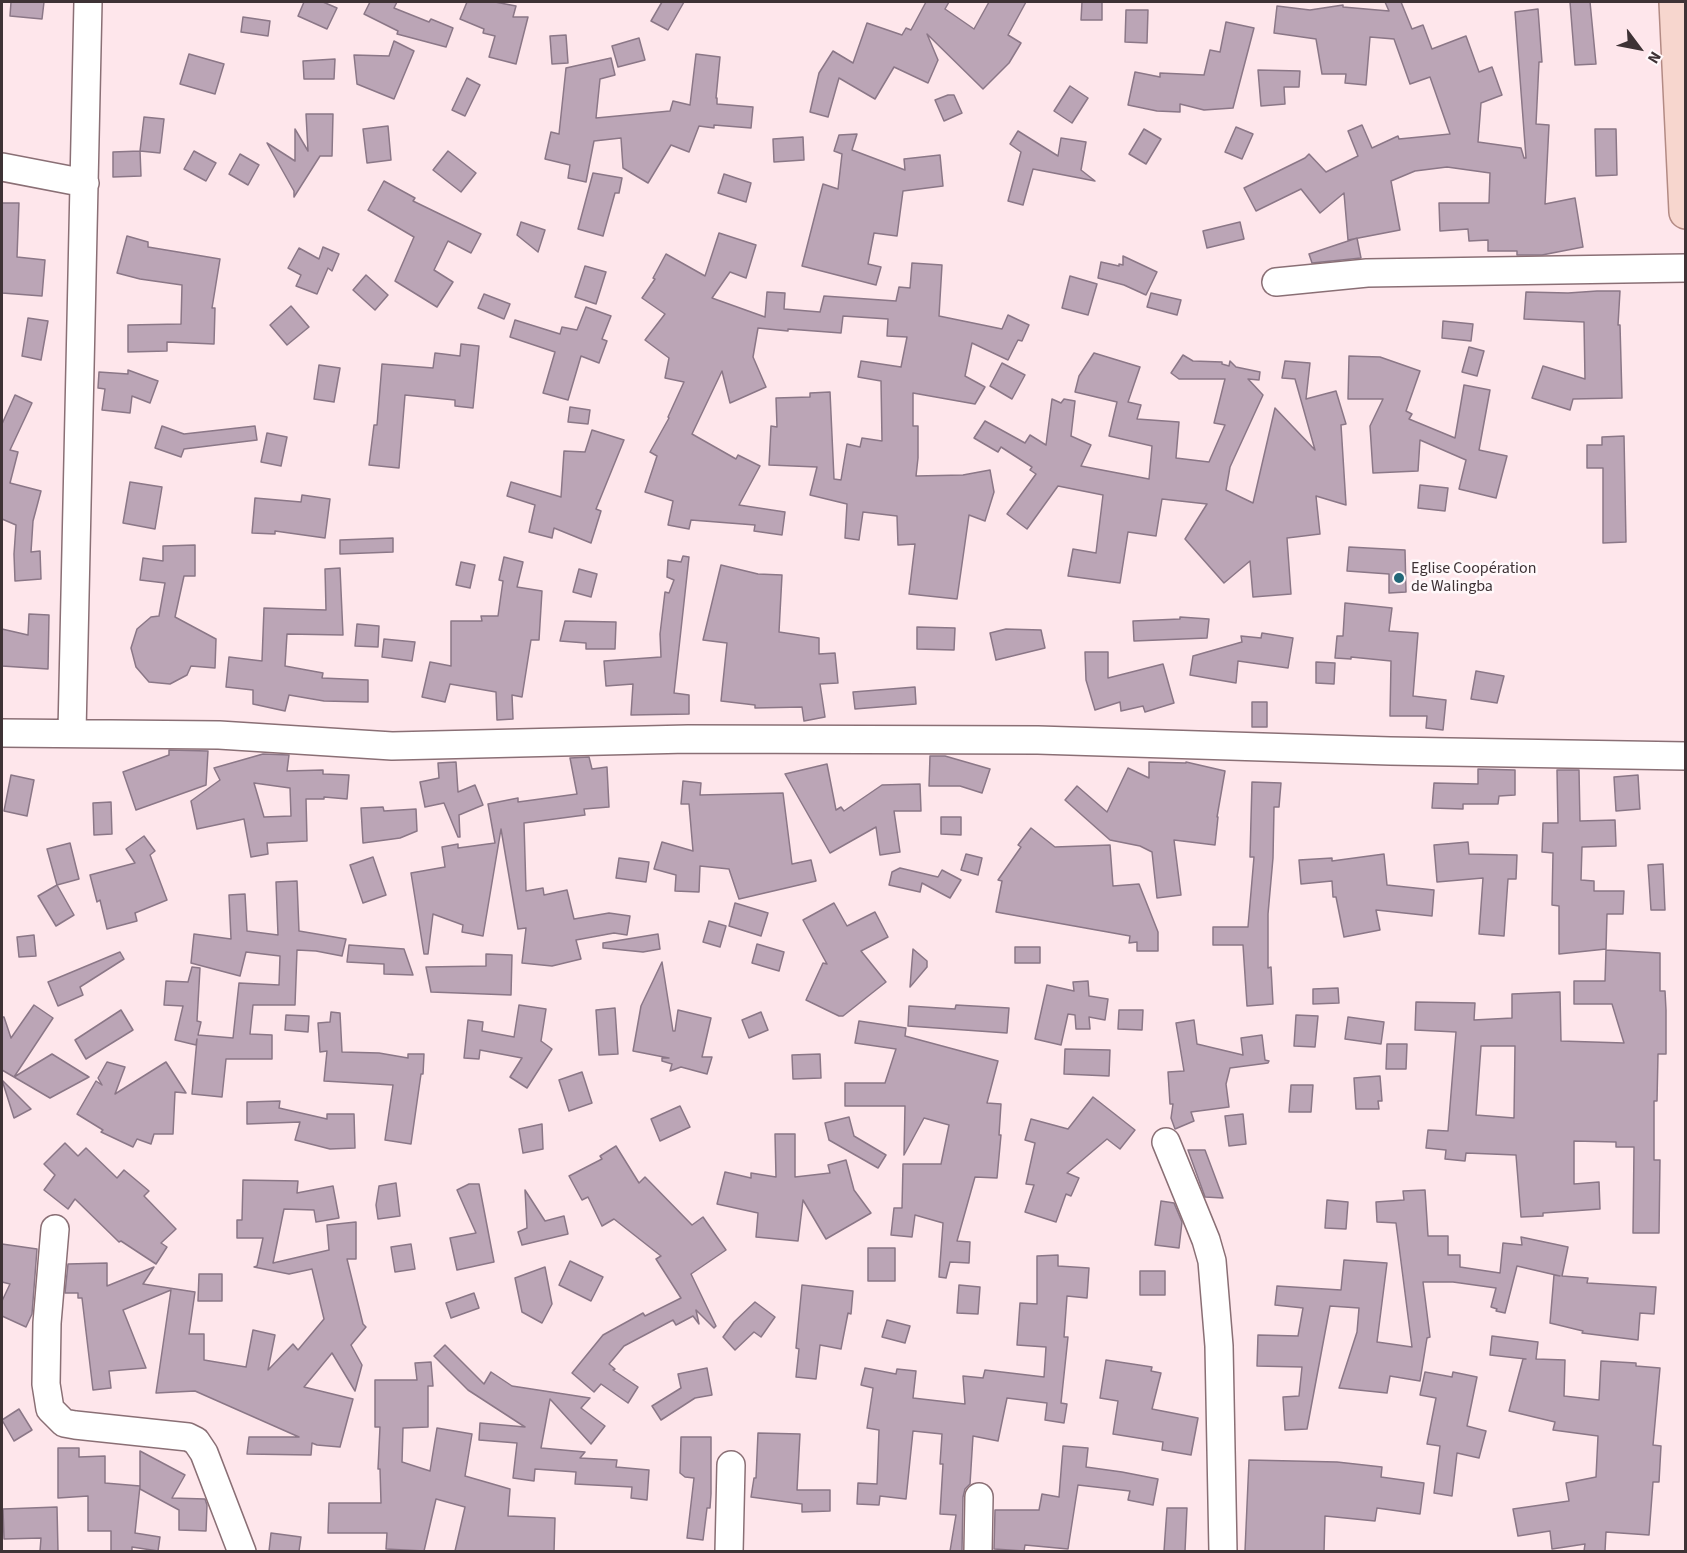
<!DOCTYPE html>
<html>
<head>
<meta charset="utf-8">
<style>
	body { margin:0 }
	#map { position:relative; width:1687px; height:1553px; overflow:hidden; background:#fee6eb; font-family:"Source Sans 3",sans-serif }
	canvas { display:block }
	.frame { position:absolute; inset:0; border:3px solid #3e3235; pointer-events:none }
	.north { position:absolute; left:1609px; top:18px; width:60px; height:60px; -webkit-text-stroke:4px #fff8fa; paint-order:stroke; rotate:122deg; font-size:16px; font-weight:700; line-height:24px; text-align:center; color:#3e3235 }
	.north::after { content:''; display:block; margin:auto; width:21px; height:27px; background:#3e3235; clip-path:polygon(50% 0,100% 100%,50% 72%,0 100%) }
</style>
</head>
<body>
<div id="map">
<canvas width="1687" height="1553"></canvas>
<div class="frame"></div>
<div class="north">N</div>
</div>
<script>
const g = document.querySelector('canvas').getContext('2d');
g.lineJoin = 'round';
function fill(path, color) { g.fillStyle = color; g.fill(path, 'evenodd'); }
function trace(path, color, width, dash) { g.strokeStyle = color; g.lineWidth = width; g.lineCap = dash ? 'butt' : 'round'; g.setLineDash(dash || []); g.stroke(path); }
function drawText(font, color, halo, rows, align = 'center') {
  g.font = font + ' "Source Sans 3",sans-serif'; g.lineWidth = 5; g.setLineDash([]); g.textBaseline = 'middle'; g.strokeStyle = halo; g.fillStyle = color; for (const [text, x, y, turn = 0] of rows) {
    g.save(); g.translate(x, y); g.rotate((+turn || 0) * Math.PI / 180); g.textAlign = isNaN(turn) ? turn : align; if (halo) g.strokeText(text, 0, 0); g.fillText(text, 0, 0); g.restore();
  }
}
const building = new Path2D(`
	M11,2H44L42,19L10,16Z
	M304,2H323L337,8L327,29L298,16Z
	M370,2H397L394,8L429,22L431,19L453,28L446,47L397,34L398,31L364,14Z
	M467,2H495L516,6L513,17H528L516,64L489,57L495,36L483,33L484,29L460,19Z
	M662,2H684L668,30L651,21Z
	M926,2H949L945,9L974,29L989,2H1026L1008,35L1021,43L1009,63L983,89L927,34L938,60L928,83L894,67L875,99L839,78L828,117L810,112L819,73L833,51L853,63L867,23L902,35L906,28L911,30Z
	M1082,2H1102V20H1081Z
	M1385,2H1401L1412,29L1423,25L1432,49L1466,36L1479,72L1492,67L1502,95L1481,103L1478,142L1521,148L1524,158H1526L1515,12L1538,9L1542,62H1539L1536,124L1549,125L1545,204L1575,198L1583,247L1542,255H1517V251H1488V240L1469,241L1468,229L1440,231L1439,203H1489L1490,173L1447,167L1415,171L1391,181L1400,230L1348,240L1344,193L1320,213L1301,189L1256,211L1244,188L1305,158L1309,154L1326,172L1358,156L1348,131L1362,125L1372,148L1398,136L1399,139L1450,134L1430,77L1410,84L1394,39L1370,37L1366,85L1345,83L1346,74H1322L1316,39L1274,33L1277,6L1310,10L1343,5V7L1389,11Z
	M1570,2H1590L1596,64L1575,65Z
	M1126,10H1148L1147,43L1125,42Z
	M243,17L270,21L268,36L241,32Z
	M1226,22L1254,28L1233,108L1204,110L1180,104V112L1157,111L1128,105L1135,72L1160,77V73L1204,75L1210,50L1220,52Z
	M566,35L568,63L552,64L550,36Z
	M639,38L645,60L618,67L612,46Z
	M394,41L414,51L394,99L357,84L354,55L389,56Z
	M189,54L224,64L215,94L180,84Z
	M696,54L720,57L716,98H717V104L753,107L751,128L714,125V128L699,126L689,152L671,145L648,183L623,168L621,138L594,141L586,182L568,178L570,165L545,159L551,132L559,134L566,68L611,58L615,75L600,79L596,118L670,111L673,101L690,105Z
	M335,59L334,79H304L303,61Z
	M1258,70L1300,71L1299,87H1284L1285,104L1261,106Z
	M467,78L480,85L465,116L452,110Z
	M1070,86L1088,98L1072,123L1054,111Z
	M948,95H954L962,113L944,121L935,100Z
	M306,114H333L332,156H320L294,197V191L267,143L295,161V129L308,151Z
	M144,117L164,119L160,153L140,151Z
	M388,126L391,160L367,163L363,129Z
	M1236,127L1253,134L1242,159L1225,152Z
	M1144,129L1161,139L1146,164L1129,154Z
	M1595,129H1616L1617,175L1596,176Z
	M1018,131L1058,156L1061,138L1086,142L1081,170L1095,181L1033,169L1023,205L1008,201L1021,152L1010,144Z
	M857,134L852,150L905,170L904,159L940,155L943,186L903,191L897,236L874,233L868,264L881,267L876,285L802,266L823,184L838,189L842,154L834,151L839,135Z
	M803,137L804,160L774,162L773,139Z
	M140,151L141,176L113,177V152Z
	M194,151L216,163L206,181L184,169Z
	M448,151L476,173L461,192L433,170Z
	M240,154L259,165L248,185L229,174Z
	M593,173L622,178L619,193H615L603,236L578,229Z
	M724,174L751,183L746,202L718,193Z
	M384,181L415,198L413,201L481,234L471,253L448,241L434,270L453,282L437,307L395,281L414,237L368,210Z
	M2,203H19L17,257L45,260L42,296L2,293Z
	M521,222L545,230L538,252L517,235Z
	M1240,222L1244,239L1207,248L1203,231Z
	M719,233L756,245L746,278L730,272L712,298L765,317L767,292L785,293L784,309L820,312L824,296L896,301L899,287L910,288L912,263L942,265L939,316L1002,329L1008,315L1029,325L1022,341L1018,340L1008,360L972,343L965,376L985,387L975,404L913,393V426H918V458L916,476L963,475L990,470L994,492L985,521L969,515L957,599L909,594L915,544L898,545L897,516L863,512L859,540L845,538L847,504L810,495L817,467L769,465L771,426L777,427L776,398L810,397V393L830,392L834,479L841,480L847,444L860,447L862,438L882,441L881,381L858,377L861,361L901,367L907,337L887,336L888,319L843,316L841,333L788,329V331L758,328L753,357L766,387L730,403L722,371L692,434L736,459L738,455L760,466L739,505L785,512L782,535L754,531L755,525L691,520L689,529L668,525L673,501L645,492L657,456L650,452L669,418L668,417L684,382L665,378L669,358L645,340L665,314L642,298L655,279L653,278L666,254L705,276Z
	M127,236L148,242V247L220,259L212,308H215L214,344L167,342V351L128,352V325L181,324L182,285L140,279L117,273Z
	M1357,238L1361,258L1312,263L1309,254Z
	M323,247L339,254L332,271L328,268L317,294L296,286L301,275L288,268L299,248L319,259Z
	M1123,256L1157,272L1146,295L1124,285L1098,278L1101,262L1119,266V264L1123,265Z
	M585,266L606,272L596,304L575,297Z
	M366,275L388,295L375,310L353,290Z
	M1070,276L1097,284L1088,315L1062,308Z
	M1597,291H1620L1618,325H1620L1622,398L1573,399L1570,410L1532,398L1543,366L1585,379L1584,322L1524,319L1526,292L1568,293Z
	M1151,293L1181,300L1177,315L1147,307Z
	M484,294L510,304L504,319L478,308Z
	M291,306L309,327L287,345L270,325Z
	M586,307L611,316L602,339L607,341L599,363L581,356L568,400L543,393L555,352L510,337L515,320L560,334L562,327L577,330Z
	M28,318L48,321L41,360L22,356Z
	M1443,321L1473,324L1471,341L1442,338Z
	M461,344L479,346L473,408L455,406V400L405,395L399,468L369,465L374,425H377L382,364L433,368L435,353L460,356Z
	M1469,347L1484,351L1477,376L1462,372Z
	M1094,353L1140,367L1128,402L1141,405L1137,419L1179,422L1176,458L1209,462L1225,425L1214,423L1225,379H1179L1171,373L1183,355L1193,361L1222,362V364L1229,366L1230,361L1236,367L1260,372L1259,380L1248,379L1263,395L1230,467L1226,490L1253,503L1275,408L1315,450L1295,379L1282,378L1285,361L1310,363L1306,399L1336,391L1346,424L1341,425L1346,505L1316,496L1320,534L1287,538L1291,594L1253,597L1250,561L1224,583L1185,539L1207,504L1162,499L1156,536L1128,532L1120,583L1068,576L1073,549L1096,553L1103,495L1058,486L1027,529L1007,514L1036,474L1030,470L1032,467L1001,447L998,452L974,438L985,421L1025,443L1030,435L1046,445L1052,399L1061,403L1064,399L1075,401L1071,436L1091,445L1081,466L1149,479L1152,446L1109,436L1117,402L1075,392L1079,376Z
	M1349,356L1380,357L1420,371L1406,411L1412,414L1409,419L1455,438L1464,385L1490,390L1479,450L1507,456L1496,498L1459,489L1466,460L1420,440L1418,471L1373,473L1370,426L1383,399H1348Z
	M1002,363L1025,375L1012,399L990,386Z
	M319,365L340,368L334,402L314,399Z
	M128,370L158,381L150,403L132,396L130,413L102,410L105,389L98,388L99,372L128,374Z
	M15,395L32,403L10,450L18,452L10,483L41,491L33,521L31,552L40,551L41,579L15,581L14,554L16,525L2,519V424Z
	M570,407L590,410L588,424L568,422Z
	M162,426L184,434L255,426L257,440L184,449L181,457L155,448Z
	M592,430L624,440L596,509L601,511L591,543L554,528L552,538L529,532L535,505L507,496L511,482L561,497L564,451L585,452Z
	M267,433L287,437L281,466L261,462Z
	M1624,436L1626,542L1603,543V468H1587V445H1602V437Z
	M130,482L162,487L155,529L123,523Z
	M1420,485L1448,488L1445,511L1418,508Z
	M302,495L330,499L325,538L275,531V534L252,533L255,498L301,502Z
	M393,538V552L340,554V540Z
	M195,545V576H184L175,617L216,639L215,668L191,666L187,675L170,684L149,682L136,667L131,648L137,629L151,617L159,616L165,583L140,580L143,558L163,561V546Z
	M1349,547L1405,550L1406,592L1389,593V574L1347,571Z
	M683,556L689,557L674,693L689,695V714L631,715L633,684L606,686L604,661L661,657L660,634L665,592L669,593L674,580L667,577L668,560L681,562Z
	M504,557L523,562L517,587L542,591L539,640H531L522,697L512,695L513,719L497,720L496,692L450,684L445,702L422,697L430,662L451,666V621H482L481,616H498L503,581L499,580Z
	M461,562L475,565L470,588L456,585Z
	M721,565L758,574L782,575L779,632L819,638V654L835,653L838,683L820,684L825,717L804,721L802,707L755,708V705L721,701L727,643L703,640Z
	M340,568L343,635L287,634L285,666L323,673L322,678L368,680V702L324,701L289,695L285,711L253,704V690L226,687L229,657L262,661L264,608L326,610L325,569Z
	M579,569L597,574L591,597L573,592Z
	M1345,603L1392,608L1389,631L1418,633L1413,696L1446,700L1443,730L1426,728L1427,716H1390L1391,661L1351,657V659L1335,658L1337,636H1343Z
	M29,614L49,615L48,669L2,666V629L28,635Z
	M1180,617L1209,619L1207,638L1134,641L1133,621L1180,619Z
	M565,621L616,622L615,649H586V643L560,641Z
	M357,624L379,626L378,647L355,646Z
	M917,627L955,628L954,650L917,649Z
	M1006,629L1041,630L1045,648L996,660L990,633Z
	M1262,633L1293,638L1288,668L1238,661L1236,683L1190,675L1193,656L1242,642L1241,636L1261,638Z
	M384,639L415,642L412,661L382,657Z
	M1085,652H1108V678L1163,664L1174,703L1145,712L1143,706L1121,711L1120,702L1095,710L1086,680Z
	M1316,662L1335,663L1334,684L1316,683Z
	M1476,671L1504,676L1497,703L1471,699Z
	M915,687L916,704L855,709L853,692Z
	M1252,702H1267V727H1252Z
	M169,750L208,751L206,785L136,810L123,772L169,755Z
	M263,754L289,755L287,771L323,770V774L349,775L347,799L324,797V799H306L307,841L267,843L268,854L251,857L244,819L197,829L191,801L220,780L214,768ZM254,783L290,788L291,816L264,817Z
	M930,756H945L990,769L982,793L960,786H929Z
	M589,757L592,769L607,767L609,807L584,809L585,815L524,823L526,891L543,888L544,895L567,890L574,919L609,913L630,916L627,935L614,933L576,940L581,959L552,966L522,963L526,928L518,929L501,829L483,936L462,932L463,925L433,914L428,954H424L411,873L445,867L442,847L458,844V848L495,843L488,804L518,798V802L577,794L570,758Z
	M456,762L458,792L475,785L483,805L459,815L460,837H458L444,803L425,807L420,782L439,778L438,763Z
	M1149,762L1186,763V762L1225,771L1217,817H1218L1215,845L1174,840L1181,895L1157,898L1152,852L1140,846L1110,840L1065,800L1077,786L1107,812L1128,768L1149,778Z
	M827,764L836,810L841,807L844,811L882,785L920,784L921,811H894L900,852L880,855L876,827L830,853L785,774Z
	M1478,769L1515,770V795L1499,796L1498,804H1463V809L1432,808L1434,783L1478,784Z
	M1557,770H1579L1580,821L1615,820L1616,846L1582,847L1581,880L1594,881V891H1624L1623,914H1607L1606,949L1559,954V906L1552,905L1553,853L1542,852L1543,823H1558Z
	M11,775L34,780L27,816L4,811Z
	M1638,775L1640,809L1616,811L1614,777Z
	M683,781L701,783L700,795L783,793L792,864L811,860L816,881L739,899L729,869L700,866L699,892L675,891L676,875L654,869L662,842L693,851L689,804H681Z
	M1252,782L1281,783L1279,807H1274L1273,858L1268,914V968L1271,967L1273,1004L1247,1006L1243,945H1213V927H1248L1254,857H1250Z
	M111,802L112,834L94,835L93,803Z
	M383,807L384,811L416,809L417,831L400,838L363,843L361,808Z
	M941,817H961V835L941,834Z
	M1031,828L1055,847L1110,845L1113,886L1139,884L1158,932V951H1137V942L1129,943L1130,936L996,912L1002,881L998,880L1021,847L1018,845Z
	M144,836L155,851L150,855L167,900L135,913L137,921L107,929L100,900L97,902L90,875L135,863L126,849Z
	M1468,842L1469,854L1517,855L1516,879H1508L1504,936L1479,934L1483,878L1437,882L1434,845Z
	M70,843L79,879L57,885L47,849Z
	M966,854L982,858L978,875L961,870Z
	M1384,854L1387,885L1434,890L1432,916L1376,910L1380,930L1344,937L1336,897H1333L1332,881L1301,884L1299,860L1332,858V861Z
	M373,857L386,895L363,903L350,865Z
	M619,858L649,862L646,882L616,878Z
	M1663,864L1665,910H1651L1648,865Z
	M900,868L938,877L942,870L961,880L950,898L922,883L920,892L889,885L892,872Z
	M297,881L299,931L346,939L342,956L316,951L297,950L295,1005H253L250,1034L272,1035V1059H226L222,1097L192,1094L197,1039L196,1045L175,1040L183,1006L164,1005L166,981L188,982L192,967L200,968L197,1021L201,1022L198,1035L233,1038L239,983L279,985L280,956L246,952L240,976L191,963L194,934L231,939L229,895L245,894L247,931L278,935L276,882Z
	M57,885L74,915L56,926L38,896Z
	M735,903L768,913L761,936L729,926Z
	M834,903L847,926L875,912L888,937L861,951L886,982L843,1016H839L806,1000L823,963L827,964L803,920Z
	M709,921L726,926L720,947L703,942Z
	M658,934L660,949L643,952L603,948V943Z
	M34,935L36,956L19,957L17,937Z
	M757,944L784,952L779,971L752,963Z
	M349,945L404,949L413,975L384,974V964L347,962Z
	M1015,947H1040V963H1015Z
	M913,949L927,961V967L910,987Z
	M1606,950L1660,953V991H1665L1666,1010V1054H1658L1657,1101H1654V1160H1660L1659,1233H1633L1634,1147H1616V1142L1574,1141V1184L1599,1182L1600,1209L1543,1213V1216L1521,1217L1516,1155L1466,1153L1465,1161L1445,1159L1446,1150L1426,1148L1428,1130L1448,1131L1456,1032L1415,1030L1416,1002L1475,1003L1474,1020L1512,1018V994L1560,992L1561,1041L1624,1043L1612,1004H1574V981H1605ZM1481,1046H1515L1514,1118L1476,1115Z
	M120,952L124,959L80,987L83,995L58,1006L48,982Z
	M486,954L512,955L511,995L431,992L426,967L486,966Z
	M662,962L673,1031H675L678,1010L711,1018L702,1057H712L707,1074L681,1067L670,1071L672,1064L662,1061V1058H669L633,1051L641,1006Z
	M1088,981L1089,996L1108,999L1105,1020L1089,1017L1090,1029H1076L1075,1015L1068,1014L1061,1045L1035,1039L1047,985L1074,991L1073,982Z
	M1338,988L1339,1003L1313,1004V989Z
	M34,1005L53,1018L14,1077L52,1054L89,1077L50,1098L2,1070V1017H4L11,1038Z
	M519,1005L546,1009L541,1041L552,1049L527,1088L510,1077L522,1058L480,1050L479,1059L464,1058L468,1020L483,1022L482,1031L514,1037Z
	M956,1005L1009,1008L1007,1033L908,1026L909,1006L955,1009Z
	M615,1008L618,1054L599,1055L596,1010Z
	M121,1010L133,1030L86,1059L75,1040Z
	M1119,1010H1143L1142,1030L1118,1029Z
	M331,1012L340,1013L342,1052L379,1053L408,1058V1054H424L423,1074H421L411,1144L385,1140L393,1085L324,1081L327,1051L320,1052L318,1023L330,1022Z
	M761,1012L768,1030L749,1038L742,1020Z
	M286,1015L309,1016L308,1032L285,1030Z
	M1296,1015L1318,1016L1315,1047L1294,1046Z
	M1348,1017L1384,1022L1381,1044L1345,1039Z
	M1194,1020L1197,1044L1243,1055L1241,1038L1262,1035L1265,1060L1269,1061L1268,1063L1230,1068L1226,1084L1229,1107L1191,1112L1194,1121L1175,1129L1171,1118L1173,1104H1170L1168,1072L1184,1071L1176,1023Z
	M859,1021L906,1028L905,1036L998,1061L987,1103L1001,1104L999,1135H1001L997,1178L975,1177L957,1241L970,1242L969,1263L950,1262L946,1278L939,1277L943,1223L915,1215L912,1237L891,1235L894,1208H902L903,1164H941L949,1125L924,1118L904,1155L905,1106H845V1083H885L896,1049L855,1043Z
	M1387,1044H1407L1406,1069H1386Z
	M1065,1049L1110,1050L1109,1076L1064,1074Z
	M820,1054L821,1078L793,1079L792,1055Z
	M107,1062L125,1067L115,1094L166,1062L186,1093L175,1092L173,1134H154L151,1144L137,1139L133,1147L101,1132L103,1130L77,1114L96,1081L102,1085L98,1078Z
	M582,1072L592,1103L569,1111L559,1080Z
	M1380,1076L1382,1101H1378L1379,1109H1356L1354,1078Z
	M2,1080L31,1109L14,1118Z
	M1291,1085H1313L1311,1112H1289Z
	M1093,1097L1135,1130L1120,1149L1107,1139L1067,1173L1079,1178L1071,1196L1066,1194L1056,1222L1025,1212L1034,1185L1026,1184L1035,1143L1025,1140L1031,1119L1068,1129Z
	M280,1101L279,1108L327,1119V1114H354L355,1148L330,1149L295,1140L300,1122L247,1124V1102Z
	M680,1106L690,1127L660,1141L651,1119Z
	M1243,1114L1246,1144L1229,1146L1225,1116Z
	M849,1117L854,1136L886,1155L878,1168L829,1140L825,1123Z
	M542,1124L543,1149L523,1153L519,1129Z
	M775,1134H795V1177L830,1173L828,1165L846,1160L854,1190L871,1213L826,1239L803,1200L798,1241L756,1237L758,1213L717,1204L725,1172L751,1178V1173L776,1177Z
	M65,1143L78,1156L86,1148L117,1178L124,1170L149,1191L144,1196L176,1229L161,1243L167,1247L156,1264L121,1241L119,1242L75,1199L68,1209L44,1190L55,1175L44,1164Z
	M616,1146L639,1183L645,1177L692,1225L703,1217L726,1250L691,1274L716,1326L714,1328L696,1310L699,1324L693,1316L676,1325L673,1320L624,1346L609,1364L615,1369L613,1370L638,1387L628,1403L601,1384L594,1392L572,1373L603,1335L643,1313L645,1316L681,1298L656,1259L661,1256L614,1219L602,1226L588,1197L582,1200L569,1176L602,1159L600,1156Z
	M1188,1150H1205L1223,1198L1205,1197Z
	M243,1180L298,1181L297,1193L333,1186L339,1218L316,1222L314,1210L284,1209L273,1263L329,1250L327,1225L356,1222V1259H347L363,1324L366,1327L351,1345L362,1365L355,1391L332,1353L304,1387L353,1399L340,1447L317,1445L312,1443L311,1455L247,1454L249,1437H299L195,1391L156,1393L171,1290L123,1310L146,1368L109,1371L111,1388L93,1390L82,1298H78V1293H65L68,1264L107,1263V1286L154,1267L143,1284L195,1292L189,1334H204V1360L246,1367L253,1330L275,1335L268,1370L293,1344L298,1350L324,1319L312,1269L289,1274L254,1267L257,1266L263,1238H237V1220H242Z
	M396,1183L400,1216L378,1219L376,1205L379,1186Z
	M469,1184H479L494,1262L457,1270L450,1238L476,1233L457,1190Z
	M525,1190L545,1221L564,1216L568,1234L522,1245L518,1232L527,1228Z
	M1425,1190L1428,1236H1448V1255H1460V1267L1500,1273L1503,1243L1522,1245L1521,1237L1568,1247L1562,1276L1588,1278L1587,1283L1656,1287L1654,1314L1640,1313L1638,1340L1582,1333L1583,1331L1550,1323L1554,1275L1560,1276L1517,1266L1505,1313L1496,1311L1497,1309L1491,1307L1496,1288L1453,1282H1423L1430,1337L1427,1338L1420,1381L1390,1376L1387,1393L1339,1388L1357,1332L1359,1308L1330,1306L1307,1429L1285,1430L1283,1397L1299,1396L1302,1367L1257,1366L1258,1335L1298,1336L1303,1308L1275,1305L1277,1286L1341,1290L1344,1260L1387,1263L1377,1342L1412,1347L1396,1223L1377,1222L1376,1202L1404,1200L1403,1191Z
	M1327,1200L1348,1202L1346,1229L1325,1228Z
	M1161,1201L1174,1203L1182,1222L1179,1248L1155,1245Z
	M2,1244L37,1249L32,1314L26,1327L2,1316V1301L10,1284L2,1282Z
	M411,1244L415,1269L395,1272L391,1247Z
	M868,1248H895V1281H868Z
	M1058,1255V1266L1089,1268L1087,1298L1067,1296L1064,1337H1068L1061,1403L1067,1404L1064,1423L1045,1420L1047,1403L1007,1398L998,1441L973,1436L970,1484L965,1489L963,1497L962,1551H950L956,1515L940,1514L943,1464H940L942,1434L913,1431L906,1499L880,1496L879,1505L857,1504L858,1483L877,1484L879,1430L867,1428L873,1388L861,1385L865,1368L896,1374L897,1369L916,1371L913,1398L965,1404L963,1376L983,1378L985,1370L1044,1377L1046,1347L1017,1345L1020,1303L1037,1304V1256Z
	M570,1261L603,1277L591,1301L559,1285Z
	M545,1267L552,1304L542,1323L522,1312L515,1278Z
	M1140,1271H1165V1295H1140Z
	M199,1274H222V1301H198Z
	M802,1285L853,1291L851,1314L848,1313L841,1349L820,1345L816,1379L796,1377L799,1349L796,1348Z
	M959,1285L980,1287L978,1314L957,1313Z
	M474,1293L479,1308L451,1318L446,1303Z
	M755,1302L775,1317L761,1337L754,1332L735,1350L723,1337L734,1322Z
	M887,1320L910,1326L905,1343L882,1337Z
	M1492,1336L1538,1342L1536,1359L1565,1360L1564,1396L1599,1400L1601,1361L1636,1363V1366L1660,1368L1653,1445L1661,1446L1659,1482H1653L1649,1535L1606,1532L1605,1551H1584L1585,1544L1552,1549L1550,1531L1518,1536L1513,1509L1569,1501L1566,1483L1596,1477L1598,1436L1553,1430L1555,1422L1509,1411L1523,1359H1526L1490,1355Z
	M445,1345L484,1384L491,1372L512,1386L590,1398L581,1408L605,1426L591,1444L550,1399L541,1448L585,1452L580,1458L617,1460L616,1467L649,1470L647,1500L631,1498L632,1487L575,1484L576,1472L535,1469L534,1481L513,1478L517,1443L479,1440L480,1423L525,1427L468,1390L434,1356Z
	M1106,1360L1152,1367L1151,1371L1161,1373L1152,1409L1198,1418L1191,1455L1162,1450L1163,1442L1113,1434L1118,1401L1100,1398Z
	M431,1362L433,1386H428V1427L403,1428L402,1462L430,1471L437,1428L472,1434L465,1476L510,1489L508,1516L555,1518L554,1551H455L465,1507L436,1499L424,1551L386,1549L387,1533H328L329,1503H381L380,1469H378L380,1427H375V1380H417L415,1363Z
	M707,1368L712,1395L695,1398L661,1420L652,1406L681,1388L678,1374Z
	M1425,1372L1452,1377L1453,1372L1477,1377L1467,1426L1486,1431L1479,1458L1457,1453L1452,1496L1434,1493L1440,1446L1427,1444L1436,1398L1420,1395Z
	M19,1409L32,1430L14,1441L2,1420Z
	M758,1433L800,1434L797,1490H830V1511L802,1512V1504L751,1497L754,1478H756Z
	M681,1437H711V1494L710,1508H707L703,1540L687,1538L694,1478L685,1477L680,1473Z
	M1063,1446L1088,1448L1086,1467L1122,1472L1158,1479L1153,1505L1128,1500L1130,1491L1078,1485L1068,1549L1025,1545L1024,1551L994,1549L995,1510H1039L1042,1494L1059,1497Z
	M58,1448H79V1457L105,1456V1483L140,1486L135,1533L160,1537L158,1551L132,1547V1551H111V1531H88V1496L58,1498Z
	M140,1451L185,1475L172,1498L205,1499L207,1505L206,1531L179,1530V1510L140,1489Z
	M1249,1460L1337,1462L1382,1467L1381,1477L1424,1483L1420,1514L1377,1508L1375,1521L1325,1516L1324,1551H1245Z
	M57,1507L58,1551H40L41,1538L4,1539L3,1509Z
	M1167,1508H1187L1185,1551H1164Z
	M271,1533L301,1537L299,1551H269Z`);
fill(building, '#bba5b6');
trace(building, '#8b7787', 1.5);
const minor = new Path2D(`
	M2,167L85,183
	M1276,282L1367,273L1686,268
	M72,732L88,2
	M2,733L219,735L392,746L688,739L1038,740L1390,751L1686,756
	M1166,1142L1206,1240L1212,1261L1219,1346L1223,1552
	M55,1229L47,1323L46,1384L50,1409L64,1423L75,1425L188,1437L196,1441L204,1453L242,1552
	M729,1552L731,1465
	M978,1552L979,1497`);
const major = new Path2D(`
	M1676,2L1686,212`);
trace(minor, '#8a6f75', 30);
trace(major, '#b38a84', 36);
trace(minor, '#fff', 27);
trace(major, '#f7d6ce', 33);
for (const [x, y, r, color] of [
	[1399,578,6,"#226778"]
]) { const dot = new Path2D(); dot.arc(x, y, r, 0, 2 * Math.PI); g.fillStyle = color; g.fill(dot); trace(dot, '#fff8fa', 2); }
drawText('16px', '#3e3235', '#fff8fa', [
	["Eglise Coopération",1411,569],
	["de Walingba",1411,587]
], 'left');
</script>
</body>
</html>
